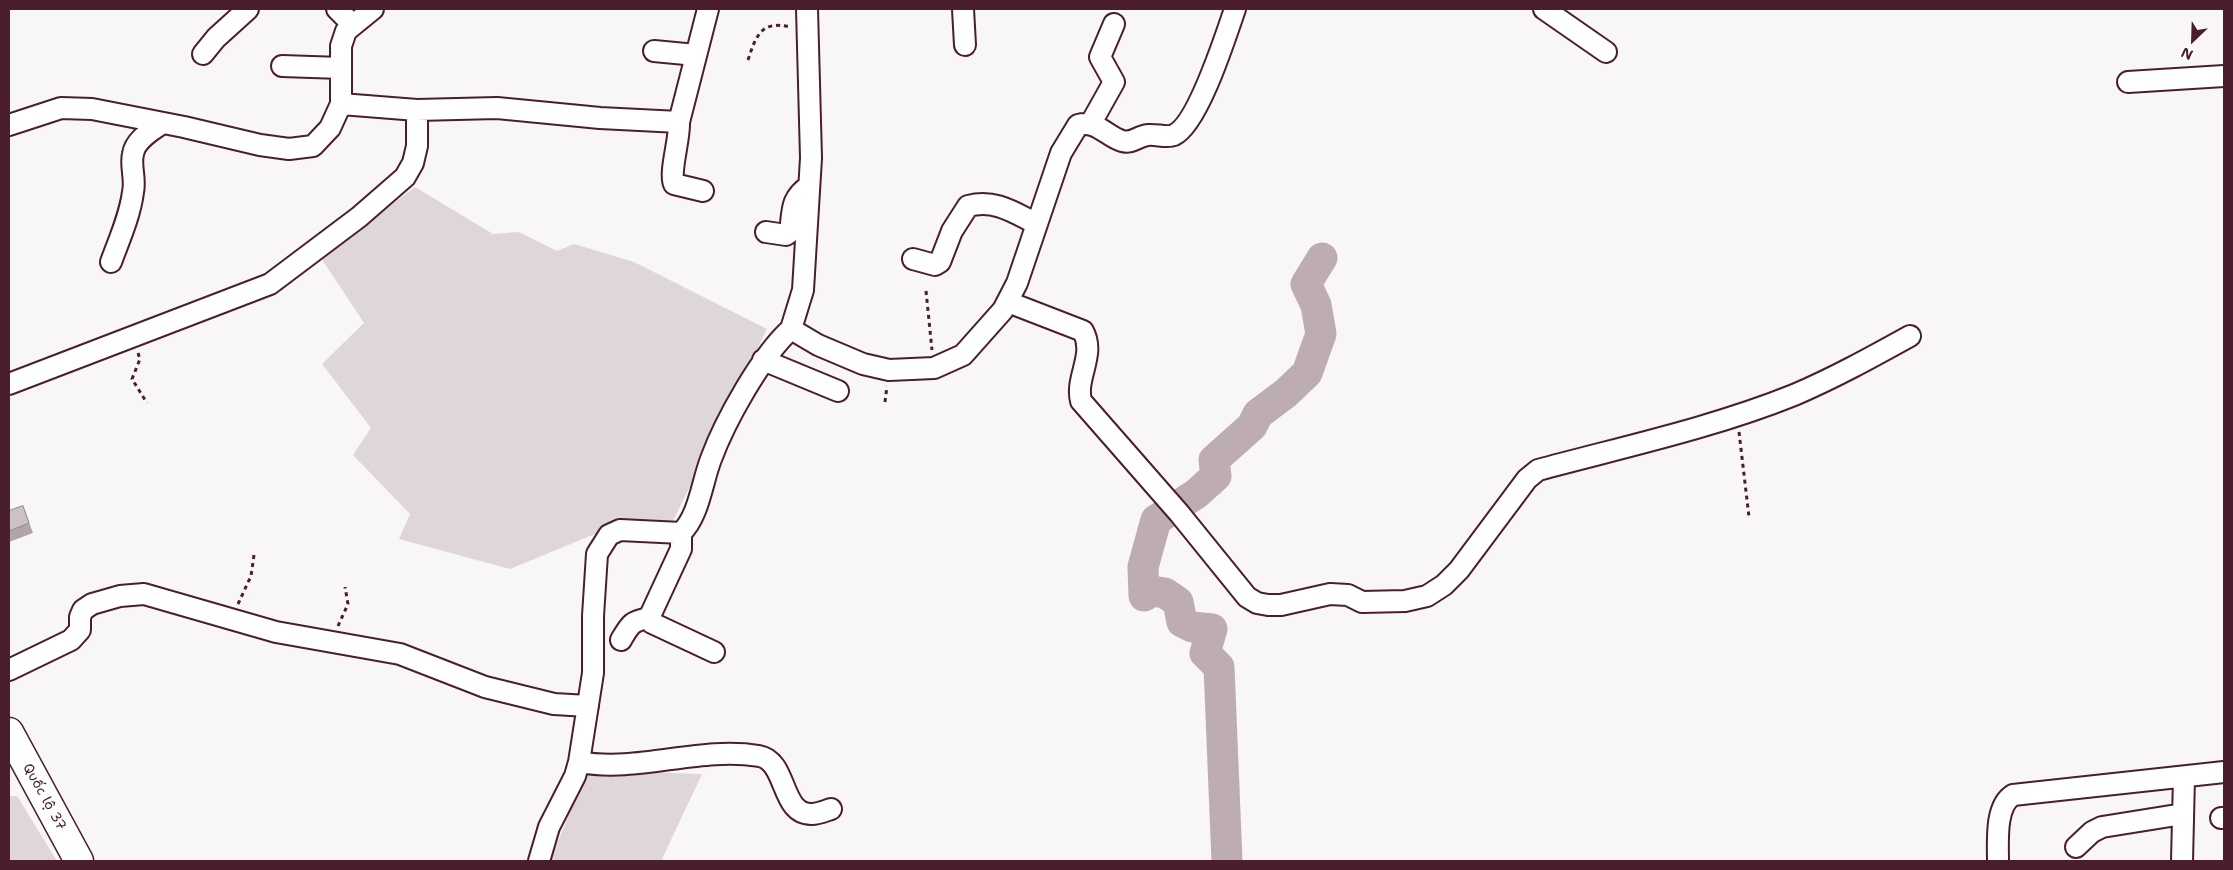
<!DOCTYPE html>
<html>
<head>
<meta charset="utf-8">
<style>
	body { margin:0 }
	#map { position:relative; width:2233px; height:870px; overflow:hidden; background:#f8f6f7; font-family:"Shantell Sans",sans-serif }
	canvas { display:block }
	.frame { position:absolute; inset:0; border:10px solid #4a1f2b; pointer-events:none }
	.north { position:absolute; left:2168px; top:15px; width:50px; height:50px; -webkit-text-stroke:4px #fff; paint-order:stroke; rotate:204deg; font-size:14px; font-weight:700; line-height:20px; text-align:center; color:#4a1f2b }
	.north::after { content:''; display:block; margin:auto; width:18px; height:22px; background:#4a1f2b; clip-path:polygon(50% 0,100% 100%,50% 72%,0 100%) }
</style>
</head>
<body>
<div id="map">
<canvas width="2233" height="870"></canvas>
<div class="frame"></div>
<div class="north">N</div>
</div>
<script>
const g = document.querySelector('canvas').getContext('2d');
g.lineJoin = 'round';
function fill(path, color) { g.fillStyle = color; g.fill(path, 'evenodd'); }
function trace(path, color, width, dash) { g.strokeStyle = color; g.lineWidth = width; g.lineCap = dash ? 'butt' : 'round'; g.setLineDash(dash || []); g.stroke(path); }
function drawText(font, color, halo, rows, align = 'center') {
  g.font = font + ' "Shantell Sans",sans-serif'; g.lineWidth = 5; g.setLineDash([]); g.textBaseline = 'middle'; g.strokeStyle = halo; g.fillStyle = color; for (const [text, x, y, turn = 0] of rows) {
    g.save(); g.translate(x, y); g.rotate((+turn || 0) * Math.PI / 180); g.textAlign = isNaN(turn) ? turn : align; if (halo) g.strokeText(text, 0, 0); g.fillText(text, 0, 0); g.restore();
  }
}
fill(new Path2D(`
	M415,187L493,234L519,232L557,251L574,244L634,262L767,329L673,521L634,523L590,536L510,569L399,539L410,514L353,455L371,428L322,364L364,323L321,258Z
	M587,770L702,774L662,859L666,861H550Z
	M9,796H17L57,861H9Z`), '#ded6d9');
trace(new Path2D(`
	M1227,861L1219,667L1205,653L1212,629L1192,627L1182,622L1178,602L1165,593L1152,591L1144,596L1143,567L1156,520L1196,494L1216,476L1214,460L1252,426L1258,414L1286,393L1307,373L1321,334L1316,305L1306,284L1322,258`), '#bdadb0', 31);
const minor = new Path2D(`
	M337,9L352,24
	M963,9L965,45
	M1544,9L1606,52
	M654,51L696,55
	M203,54L216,38L248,9
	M282,66L341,68
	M2128,82L2224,76
	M341,104L417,110L497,108L600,118L679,122
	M1091,123L1114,82L1100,57L1114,24
	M9,125L61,108L92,109L184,127L260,145L289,149L313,146L330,128L341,104V46L346,31L373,9
	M703,191L674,184C669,172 680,139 679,122L708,9
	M766,232L786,235L790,232C793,211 790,199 809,186
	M913,259L935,265L940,262L952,231L968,206C995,199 1013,212 1037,224
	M111,262C119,240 130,216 133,192C136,179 130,166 133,154C135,140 151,131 161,124
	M1008,302L1083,331C1096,355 1075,377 1081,401L1179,513L1247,597L1257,603L1268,605H1281L1330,594L1348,595L1362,602L1405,601L1427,596L1444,585L1459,570L1527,479L1538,470C1623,447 1712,428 1794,395C1834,378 1872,357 1910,336
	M791,329L803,290L811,158L807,9
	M763,360L838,391
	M9,384L270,284L359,217L405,177L413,163L417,146V110
	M621,640C630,625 631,621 649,618
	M714,652L652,623L649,618L681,549V533C699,516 702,482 711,459C725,421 761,356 791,329L818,345L863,364L889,370L934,368L963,355L1003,310L1017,283L1061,153L1078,125C1097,120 1106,136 1122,141C1132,144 1138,136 1148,135C1156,134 1167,138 1174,135C1198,124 1226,35 1235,9
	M9,670L71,640L80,630V617L83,610L92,604L120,596L144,594L276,632L400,654L485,687L554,704L588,706
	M579,762C639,773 699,746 759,756C788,761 780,815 812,814C818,814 825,811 831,809
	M2221,818H2224
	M2076,847L2092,832L2102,827L2183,814
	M539,861L549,827L575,776L579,762L593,673V616L597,554L609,535L620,530L681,533
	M1998,861C1998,841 1995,806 2013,795L2224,772
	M2182,861L2184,777`);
const highway = new Path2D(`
	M9,732L79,861`);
trace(minor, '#4a1f2b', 24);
trace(highway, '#4a1f2b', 31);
trace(new Path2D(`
	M748,60C756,36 761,20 790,27
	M926,291L932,350
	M138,353L140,359L132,379L147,403
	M885,402L887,386
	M1739,432L1749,517
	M238,604L251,576L254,555
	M338,626L348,604L345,587`), '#4a1f2b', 3, [4, 4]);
trace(minor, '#fff', 20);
trace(highway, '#fff', 28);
fill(new Path2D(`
	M23,506L33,533L9,542V511Z`), '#b0a6a9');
const building = new Path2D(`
	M23,506L29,523L9,531V511Z`);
fill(building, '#cdc1c4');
trace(building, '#908789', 1);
drawText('14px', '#4a1f2b', '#fff', [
	["Quốc lộ 37",44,797,61]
]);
</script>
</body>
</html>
